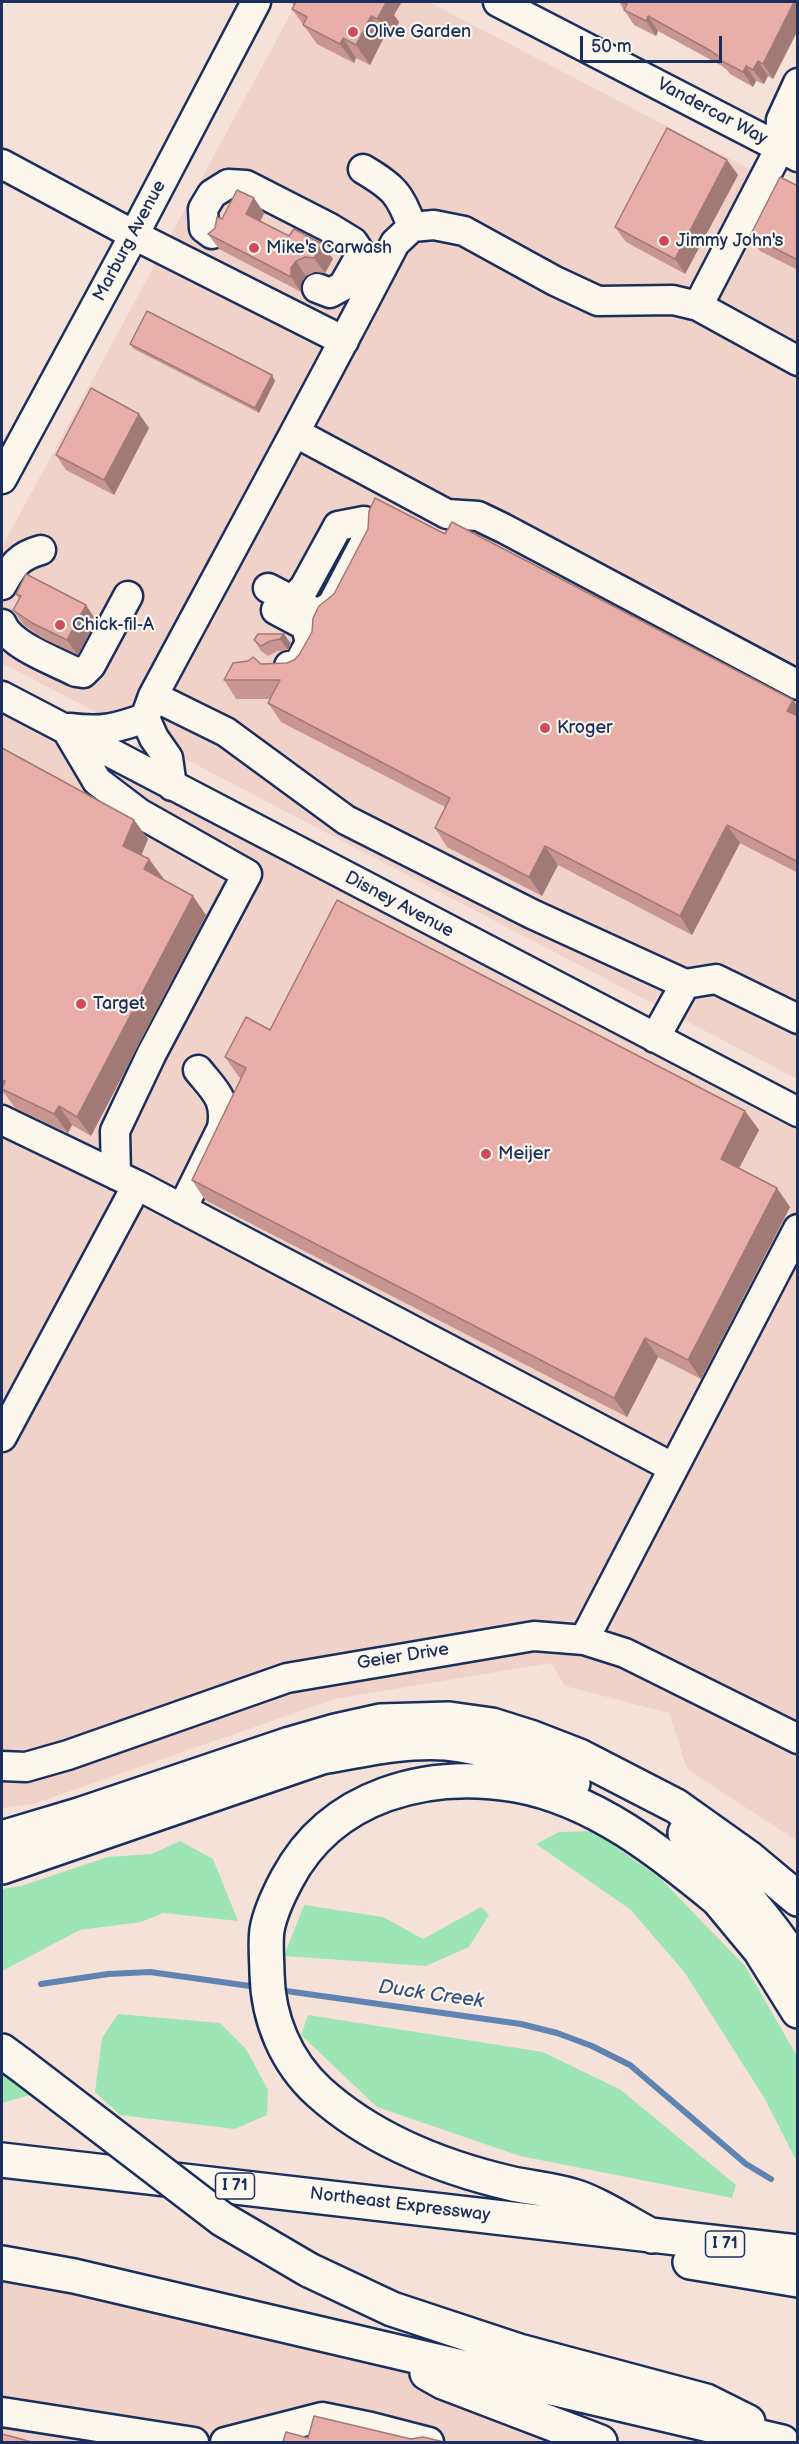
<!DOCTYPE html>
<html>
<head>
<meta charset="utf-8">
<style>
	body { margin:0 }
	#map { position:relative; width:799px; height:2444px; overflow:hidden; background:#f5e1d7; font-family:"Balsamiq Sans",sans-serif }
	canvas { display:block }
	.frame { position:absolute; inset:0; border:3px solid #1b2f5e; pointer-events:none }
	.scale { position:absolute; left:580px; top:36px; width:142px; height:27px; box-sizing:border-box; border:3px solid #1b2f5e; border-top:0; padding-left:8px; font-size:18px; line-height:21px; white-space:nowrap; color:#1b2f5e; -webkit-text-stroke:4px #fbf7ec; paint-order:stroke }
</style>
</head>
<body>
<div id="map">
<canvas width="799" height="2444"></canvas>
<div class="frame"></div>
<div class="scale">50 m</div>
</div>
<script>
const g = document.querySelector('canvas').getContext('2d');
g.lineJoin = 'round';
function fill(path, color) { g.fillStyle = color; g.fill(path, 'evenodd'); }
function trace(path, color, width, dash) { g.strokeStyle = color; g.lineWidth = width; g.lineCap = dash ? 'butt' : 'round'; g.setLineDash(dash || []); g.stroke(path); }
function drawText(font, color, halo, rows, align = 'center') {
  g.font = font + ' "Balsamiq Sans",sans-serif'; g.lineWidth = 4.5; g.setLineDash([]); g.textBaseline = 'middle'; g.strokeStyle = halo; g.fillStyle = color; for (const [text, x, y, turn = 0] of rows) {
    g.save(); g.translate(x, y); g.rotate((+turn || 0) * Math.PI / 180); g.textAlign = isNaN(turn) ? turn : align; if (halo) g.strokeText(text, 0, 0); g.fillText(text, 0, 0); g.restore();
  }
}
fill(new Path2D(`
	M297,2H429L797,194V1079L2,663V547Z
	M2,696L797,1112V1841L687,1769L669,1713L565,1686L551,1663L335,1699L33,1804L2,1808Z
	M2,2263L384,2347L600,2442H2Z`), '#f1d2c9');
fill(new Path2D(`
	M593,1831L660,1878L745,1966L797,2056V2162L765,2099L685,1973L631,1910L536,1844L559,1832Z
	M180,1841L213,1859L238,1921L163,1913L141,1922L80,1930L2,1971V1889L21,1886L108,1857L152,1854Z
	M304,1905L383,1917L423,1939L481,1907L489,1915L469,1947L426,1966L284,1956Z
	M118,2014L220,2023L246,2049L268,2090L267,2115L235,2129L120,2115L95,2092L102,2038Z
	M308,2015L543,2052L621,2090L736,2185L732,2198L520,2156L377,2107L301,2035Z
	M2,2073L30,2095L2,2103Z`), '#9de6b4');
trace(new Path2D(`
	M41,1984L108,1974L150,1972L257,1987
	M279,1990L521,2024L557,2033L592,2046L630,2065L746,2164L771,2179`), '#6084b1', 6);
const minor = new Path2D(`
	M498,2L798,157
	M780,148L781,120L798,83
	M2,164L134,235L344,341
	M363,169C393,187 400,193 412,227
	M212,234L204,228L203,209L212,194L228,184L246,185L330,228L353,242L361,254L343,286L330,293L317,288
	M698,306L780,148L798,133
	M296,433L447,514L478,516L503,528L798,685
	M2,479L134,235L256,2
	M2,585C13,565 19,556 41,550
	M268,588L318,614L332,605L366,540L364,521
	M292,600L304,588L338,526L364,521
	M276,610L306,626L310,643L298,665L289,666
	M2,624C11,646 55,661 76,672L83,673L91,665L128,596
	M2,696L798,1112
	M153,696L226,732L346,820L532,914L685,984L716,979L798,1019
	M69,728C102,732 114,729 145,718
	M68,732L97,781L139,813L247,874L152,1053L115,1131L116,1175
	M172,786L168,758L154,738L145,718L153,696C234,545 316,395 395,243L412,227L434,225L464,231L555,281L598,301L673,300L698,306L798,361
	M655,1038L685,984
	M2,1120L137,1185L672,1467
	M182,1209L222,1128C227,1099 215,1091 198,1070
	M2,1437L137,1185
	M584,1640L798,1229
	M2,1766L26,1767L68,1755L287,1678L534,1636L584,1640L625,1653L798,1739
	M2,2412L194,2442
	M225,2442L322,2417L371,2427L429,2442`);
const highway = new Path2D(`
	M685,1833C727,1873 766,1916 798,1966
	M2,1838L82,1814L290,1744L335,1731L380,1721L449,1719L492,1725L530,1737L579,1756L676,1806L749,1858L798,1899
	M2,1867L322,1757C362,1750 404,1740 446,1743C491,1747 533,1766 573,1783
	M706,1885L760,1950L798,2011
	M2,2051L21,2065
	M2,2160L798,2252
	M652,2236C629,2224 595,2202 573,2196C553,2190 532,2188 513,2184C444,2168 372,2140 319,2092C286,2062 268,2019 267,1974C267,1960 265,1944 267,1930C270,1912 279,1894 287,1879C332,1794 428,1770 516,1785C595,1799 662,1853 721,1902
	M690,2262L798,2280
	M2,2263L74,2276L782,2442
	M309,2270L392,2309L519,2351L706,2401L748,2422
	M427,2373L443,2382L600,2442`);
trace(minor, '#1b2f5e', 33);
trace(highway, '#1b2f5e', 38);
trace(minor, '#fbf7ec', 28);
trace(highway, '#fbf7ec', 33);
const highwayBridge = new Path2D(`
	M21,2065L222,2219L309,2270`);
trace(highwayBridge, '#1b2f5e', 38, []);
trace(highwayBridge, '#fbf7ec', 33);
fill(new Path2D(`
	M291,2H400L401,3L394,15L399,22L391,38L385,35L370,65L356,58L354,63L317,44L292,9L294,6Z
	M619,2H798V30L773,79L768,76L764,84L756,81L753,87L730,74L727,70L722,66L658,31L656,36L634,25Z
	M727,160L738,175L685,274L626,242L615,227Z
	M798,186V270L760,251L750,236Z
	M254,198L264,213L260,221L333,259L325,273L315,272L306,276L301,283V292L219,249L208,234L215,228L222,219Z
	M130,344L275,381L259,413L134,349Z
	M139,414L149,428L114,495L66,470L56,455Z
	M445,534L793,700L798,707V873L740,843L692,935L558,865L542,896L447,847L435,828L445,807L281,722L268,703L271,699H236L224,680L261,664L287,663L294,660Z
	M16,594L96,620L78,655L42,638L24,625L13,610L19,599Z
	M284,634L291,644L288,650L278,651L268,656L261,651L254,640Z
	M2,748L134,820L148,839L141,855L149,859L163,878L162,879L206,915L91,1136L72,1125L68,1133L15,1108L5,1094L2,1092Z
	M270,1030L745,1111L759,1130L739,1168L790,1207L701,1379L658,1357L627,1417L205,1200L192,1180L241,1078L239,1077L225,1057Z`), '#c89690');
fill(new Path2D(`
	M380,2H400L401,3L394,15L399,22L391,38L377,19Z
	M794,2H798V30L773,79L763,64Z
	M371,16L385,35L370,65L356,45Z
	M648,16L658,31L656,36L646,21Z
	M343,38L356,58L354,63L340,44Z
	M758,61L768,76L764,84L753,70Z
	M746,66L756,81L753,87L743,72Z
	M727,160L738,175L685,274L675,259Z
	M254,198L264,213L257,229L246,214Z
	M322,244L333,259L325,273L314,258Z
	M296,261L306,276L301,283V292L291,277V268Z
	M272,375L275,381L259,413L255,408Z
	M139,414L149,428L114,495L104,480Z
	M86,605L96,620L78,655L67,640Z
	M284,634L291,644L288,650L280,639Z
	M793,700L798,707V726L787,711Z
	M134,820L148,839L137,866L123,846Z
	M727,825L740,843L692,935L680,916Z
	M545,846L558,865L542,896L529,877Z
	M149,859L163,878L157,889L144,869Z
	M193,896L206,915L91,1136L77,1117Z
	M59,1106L72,1125L68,1133L54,1114Z
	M745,1111L759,1130L734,1178L721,1159Z
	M777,1188L790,1207L701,1379L688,1360Z
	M645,1338L658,1357L627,1417L614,1398Z`), '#a27a75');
const building = new Path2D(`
	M296,2H383L386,3L377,19L371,16L356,45L343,38L340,44L303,25L307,17L292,9Z
	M621,2H794L763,64L758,61L753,70L746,66L743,72L720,60L721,58L711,51L648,16L646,21L624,10L627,4Z
	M667,128L727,160L675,259L615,227Z
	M780,177L798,186V260L750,236Z
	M237,190L254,198L246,214L289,236L294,229L322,244L314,258L305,257L296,261L291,268V277L208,234L215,228L217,217L222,219Z
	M147,311L272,375L255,408L130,344Z
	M91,388L139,414L104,480L56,455Z
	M375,498L445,534L452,522L793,700L787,711L798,716V862L727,825L680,916L545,846L529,877L435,828L450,798L268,703L280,680H224L233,663L248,661L253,657L261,664L287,663L294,660L299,655L312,632L313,618L319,606L334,594L368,529L369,511Z
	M26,574L86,605L67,640L32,623L13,610L21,596L16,594Z
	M258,634H284L280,639L270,641L261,646L254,640Z
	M2,748L134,820L123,846L149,859L144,869L193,896L77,1117L59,1106L54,1114L2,1089L5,1081L2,1080Z
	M337,900L745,1111L721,1159L777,1188L688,1360L645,1338L614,1398L192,1180L246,1068L225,1057L246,1017L270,1030Z
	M314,2416L411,2439L423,2437L444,2442H283L286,2432L308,2438Z
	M2,2434L32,2442H2Z`);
fill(building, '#e8aea7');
trace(building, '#a27a75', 1.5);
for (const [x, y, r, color] of [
	[353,32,6,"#d1495b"],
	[664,241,6,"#d1495b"],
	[254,248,6,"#d1495b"],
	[60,625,6,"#d1495b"],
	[545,728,6,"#d1495b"],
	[81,1004,6,"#d1495b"],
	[486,1154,6,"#d1495b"]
]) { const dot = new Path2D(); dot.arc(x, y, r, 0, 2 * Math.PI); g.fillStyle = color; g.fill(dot); trace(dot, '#fbf7ec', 2); }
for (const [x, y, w] of [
	[235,2186,39],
	[725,2244,39]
]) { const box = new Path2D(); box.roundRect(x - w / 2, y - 13, w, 26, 4.5); g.fillStyle = '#fbf7ec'; g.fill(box); trace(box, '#1b2f5e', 1.5); }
drawText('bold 16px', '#1b2f5e', null, [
	["I 71",235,2186],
	["I 71",725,2244]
]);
drawText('18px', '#1b2f5e', '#fbf7ec', [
	["Olive Garden",365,32],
	["Jimmy John's",676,241],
	["Mike's Carwash",266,248],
	["Chick-fil-A",72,625],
	["Kroger",557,728],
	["Target",93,1004],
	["Meijer",498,1154]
], 'left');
drawText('18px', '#1b2f5e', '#fbf7ec', [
	["Vandercar Way",712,112,28],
	["Marburg Avenue",130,241,-62],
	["Disney Avenue",399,905,28],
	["Geier Drive",403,1657,-9],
	["Northeast Expressway",400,2205,7]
]);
drawText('italic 20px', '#385281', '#fbf7ec', [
	["Duck Creek",431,1995,8]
]);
</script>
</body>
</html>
